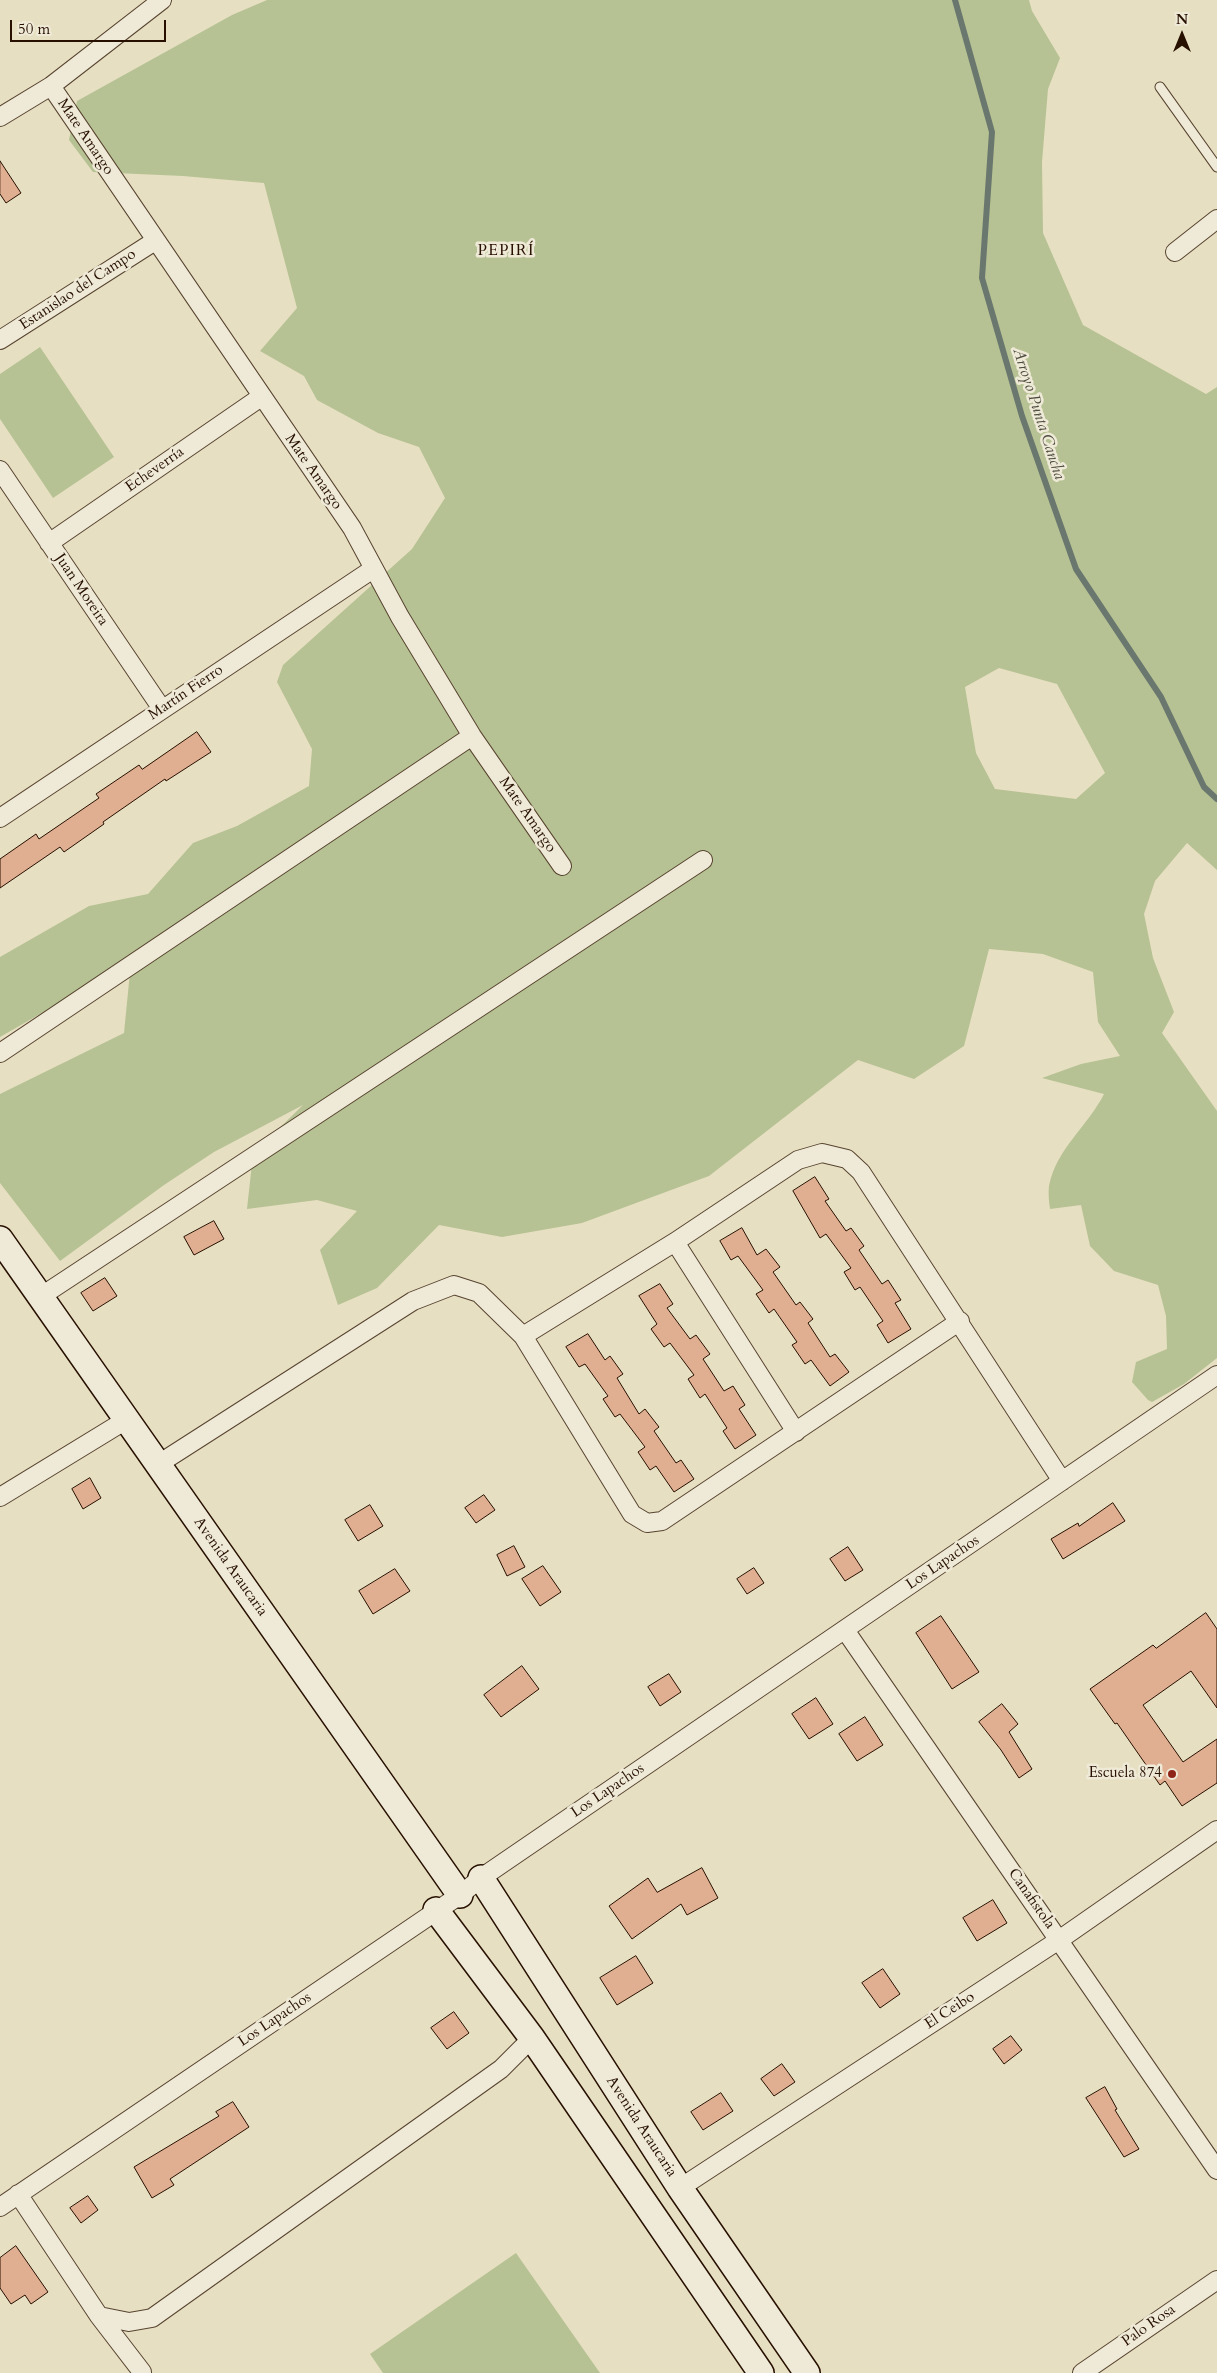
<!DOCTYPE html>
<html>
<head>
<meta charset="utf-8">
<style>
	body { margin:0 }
	#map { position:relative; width:1217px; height:2373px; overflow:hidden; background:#e7dfc2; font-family:Cardo,serif }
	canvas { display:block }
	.north { position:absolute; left:1157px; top:10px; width:50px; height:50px; -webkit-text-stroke:4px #efead7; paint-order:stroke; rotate:0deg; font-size:14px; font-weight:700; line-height:20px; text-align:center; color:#271000 }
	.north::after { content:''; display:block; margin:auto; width:18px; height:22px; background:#271000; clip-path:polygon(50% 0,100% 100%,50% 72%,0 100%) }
	.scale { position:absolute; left:10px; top:20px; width:156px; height:22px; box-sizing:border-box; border:2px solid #271000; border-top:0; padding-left:6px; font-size:15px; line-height:18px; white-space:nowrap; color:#271000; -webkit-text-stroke:4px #efead7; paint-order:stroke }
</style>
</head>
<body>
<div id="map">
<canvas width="1217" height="2373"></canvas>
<div class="north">N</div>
<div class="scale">50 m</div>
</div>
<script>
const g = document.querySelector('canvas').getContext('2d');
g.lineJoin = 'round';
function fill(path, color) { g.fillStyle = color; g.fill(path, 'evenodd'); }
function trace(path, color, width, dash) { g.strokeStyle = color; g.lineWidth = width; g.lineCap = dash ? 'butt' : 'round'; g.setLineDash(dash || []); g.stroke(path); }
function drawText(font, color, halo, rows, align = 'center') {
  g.font = font + ' Cardo,serif'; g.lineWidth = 5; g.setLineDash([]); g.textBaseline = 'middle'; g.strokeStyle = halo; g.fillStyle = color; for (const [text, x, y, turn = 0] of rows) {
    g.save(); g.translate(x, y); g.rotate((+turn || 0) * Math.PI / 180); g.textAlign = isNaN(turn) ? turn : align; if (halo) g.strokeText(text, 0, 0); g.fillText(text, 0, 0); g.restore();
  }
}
fill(new Path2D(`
	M267,0H1029L1032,11L1060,58L1048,89L1042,162L1043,233L1083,325L1206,394L1217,387V870L1187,843L1155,881L1144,914L1153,958L1174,1012L1162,1033L1217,1111V1358L1184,1384L1152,1402L1148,1400L1132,1382L1136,1362L1167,1349L1166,1316L1158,1285L1114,1271L1090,1246L1081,1205L1050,1209C1049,1202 1048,1193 1049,1186C1056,1149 1088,1126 1104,1094L1042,1078L1081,1064L1120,1056L1098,1022L1093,972L1043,954L989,949L964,1046L914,1079L858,1060L709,1176L582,1223L502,1237L439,1225L377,1288L338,1305L320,1250L357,1211L317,1200L247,1209L253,1154L303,1105L214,1152L164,1185L60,1261L0,1183V1094L124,1033L131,962L0,1037V957L89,906L148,894L193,843L237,826L309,786L312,749L277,682L283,665L412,549L445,498L419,447L378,433L317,400L304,376L260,351L297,308L264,183L183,176L93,172L69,140L77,101L232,15ZM999,668L1057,684L1105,773L1076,799L995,789L976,753L965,687Z
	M40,347L114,457L53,498L0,419V374Z
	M516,2253L600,2373H383L370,2354Z`), '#b6c293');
trace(new Path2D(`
	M955,0L992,132L982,278L1022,416L1076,569L1161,697L1204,787L1217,799`), '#6a776e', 6);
const building = new Path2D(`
	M0,161L21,193L6,203L0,194Z
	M197,732L211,752L166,781L165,779L103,822L104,824L64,852L60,847L0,888V859L36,834L39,839L99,798L96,794L139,765L142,769Z
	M815,1177L829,1199L825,1201L846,1231L851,1228L864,1246L859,1250L882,1284L888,1280L901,1300L895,1303L911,1329L888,1343L877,1325L883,1321L860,1287L855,1290L844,1272L851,1268L826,1234L820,1238L793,1191Z
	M214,1221L224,1239L194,1255L184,1237Z
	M742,1228L757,1255L766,1249L780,1267L773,1272L796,1305L800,1302L813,1319L808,1323L830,1357L835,1354L849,1372L830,1386L811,1360L805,1364L792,1345L797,1342L774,1309L769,1313L756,1294L763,1290L738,1256L731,1260L720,1241Z
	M105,1278L117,1296L93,1311L81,1293Z
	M660,1284L673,1304L667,1308L690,1339L696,1335L710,1354L703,1359L724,1391L733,1386L745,1405L739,1409L756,1435L735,1449L723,1431L727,1428L705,1394L700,1398L688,1379L694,1375L670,1343L664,1347L651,1329L657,1324L639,1296Z
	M588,1334L605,1360L610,1356L623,1374L617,1378L639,1414L645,1409L659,1427L654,1431L676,1463L681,1460L694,1479L674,1492L656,1466L650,1470L638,1452L645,1447L620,1414L615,1417L603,1399L608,1396L585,1364L579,1367L566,1347Z
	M90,1478L101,1498L83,1509L72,1489Z
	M484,1495L495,1510L476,1523L465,1508Z
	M1113,1503L1125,1521L1063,1559L1051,1539L1078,1523L1079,1526Z
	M370,1505L383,1526L358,1541L345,1520Z
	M514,1546L525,1567L507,1576L497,1555Z
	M848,1547L863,1570L845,1581L830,1559Z
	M543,1566L561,1592L540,1606L522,1579Z
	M754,1568L764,1583L747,1594L737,1579Z
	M395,1569L410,1591L373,1614L359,1591Z
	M1206,1613L1217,1629V1708L1191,1671L1143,1705L1183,1762L1217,1739V1783L1182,1806L1165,1781L1160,1785L1117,1723L1115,1724L1090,1689L1153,1645L1156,1648Z
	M941,1616L979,1672L952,1689L916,1633Z
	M522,1666L539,1689L501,1717L484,1695Z
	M669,1674L681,1692L660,1706L648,1687Z
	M816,1698L833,1724L809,1739L792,1714Z
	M1002,1704L1018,1724L1009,1732L1032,1769L1019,1778L1001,1750L979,1722Z
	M865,1717L883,1745L857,1761L839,1734Z
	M702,1868L718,1898L687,1915L681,1904L632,1939L609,1906L648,1878L657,1892Z
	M993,1900L1007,1923L977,1941L963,1918Z
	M636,1956L653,1983L617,2005L600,1978Z
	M883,1969L900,1994L880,2008L862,1983Z
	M454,2012L469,2033L447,2049L431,2028Z
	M1011,2036L1022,2050L1004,2064L993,2049Z
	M782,2064L795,2082L774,2096L761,2079Z
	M1105,2087L1117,2109L1115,2110L1139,2149L1124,2157L1086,2098Z
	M721,2093L733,2111L703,2130L691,2112Z
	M233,2102L249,2127L170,2179L174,2185L152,2198L134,2167L219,2116L216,2112Z
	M88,2196L98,2210L81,2223L70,2208Z
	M16,2246L48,2292L31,2304L25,2295L11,2304L0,2288V2258Z`);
fill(building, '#e0ae91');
trace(building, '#271000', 1);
const lane = new Path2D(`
	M1160,87L1217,167`);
const street = new Path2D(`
	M51,86L352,528L400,617L472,736L562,866
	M0,117L51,86L162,0
	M1175,252L1217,219
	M0,340L155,241
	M0,470L162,709
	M49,543L261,397
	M0,818L373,569
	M0,1053L472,736
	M675,1242L796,1432
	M40,1297L703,860
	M523,1336L632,1514L647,1523L662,1521L960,1321
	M157,1465L413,1301L454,1285L479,1293L523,1336L675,1242L798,1160L822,1153L847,1159L861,1172L1062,1481
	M0,1497L126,1420
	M845,1630L1217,2170
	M680,2188L1059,1940L1217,1830
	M18,2194L99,2316L142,2372
	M0,2207L460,1895L481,1878L1217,1375
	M99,2316L129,2322L152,2318L501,2069L532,2038
	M1082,2373L1217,2280`);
const secondary = new Path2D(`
	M0,1239L460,1895
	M481,1878L680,2188L807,2373
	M436,1910L532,2038L761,2373`);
trace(lane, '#574430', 11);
trace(street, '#574430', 20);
trace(secondary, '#271000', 28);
trace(lane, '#efead7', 9);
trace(street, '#efead7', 18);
trace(secondary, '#efead7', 25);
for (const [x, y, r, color] of [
	[1172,1774,5,"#8f2418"]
]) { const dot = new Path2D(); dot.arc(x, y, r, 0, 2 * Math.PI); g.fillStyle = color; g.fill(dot); trace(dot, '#efead7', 2); }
drawText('15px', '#271000', '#efead7', [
	["Mate Amargo",85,137,56],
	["Estanislao del Campo",78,290,-33],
	["Echeverría",155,470,-35],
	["Mate Amargo",313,472,55],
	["Juan Moreira",81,590,56],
	["Martín Fierro",186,693,-34],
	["Mate Amargo",527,815,55],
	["Los Lapachos",943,1563,-34],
	["Avenida Araucaria",230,1567,55],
	["Los Lapachos",608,1791,-34],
	["Canafistola",1031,1899,55],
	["El Ceibo",950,2011,-33],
	["Los Lapachos",275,2020,-34],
	["Avenida Araucaria",641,2127,57],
	["Palo Rosa",1149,2326,-35]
]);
drawText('15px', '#271000', '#efead7', [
	["Escuela 874",1162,1774]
], 'right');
g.letterSpacing = '1px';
drawText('16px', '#271000', '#efead7', [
	["PEPIRÍ",506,251]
]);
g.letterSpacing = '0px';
drawText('italic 16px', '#4e4c40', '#efead7', [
	["Arroyo Punta Cancha",1038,414,72]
]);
</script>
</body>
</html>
